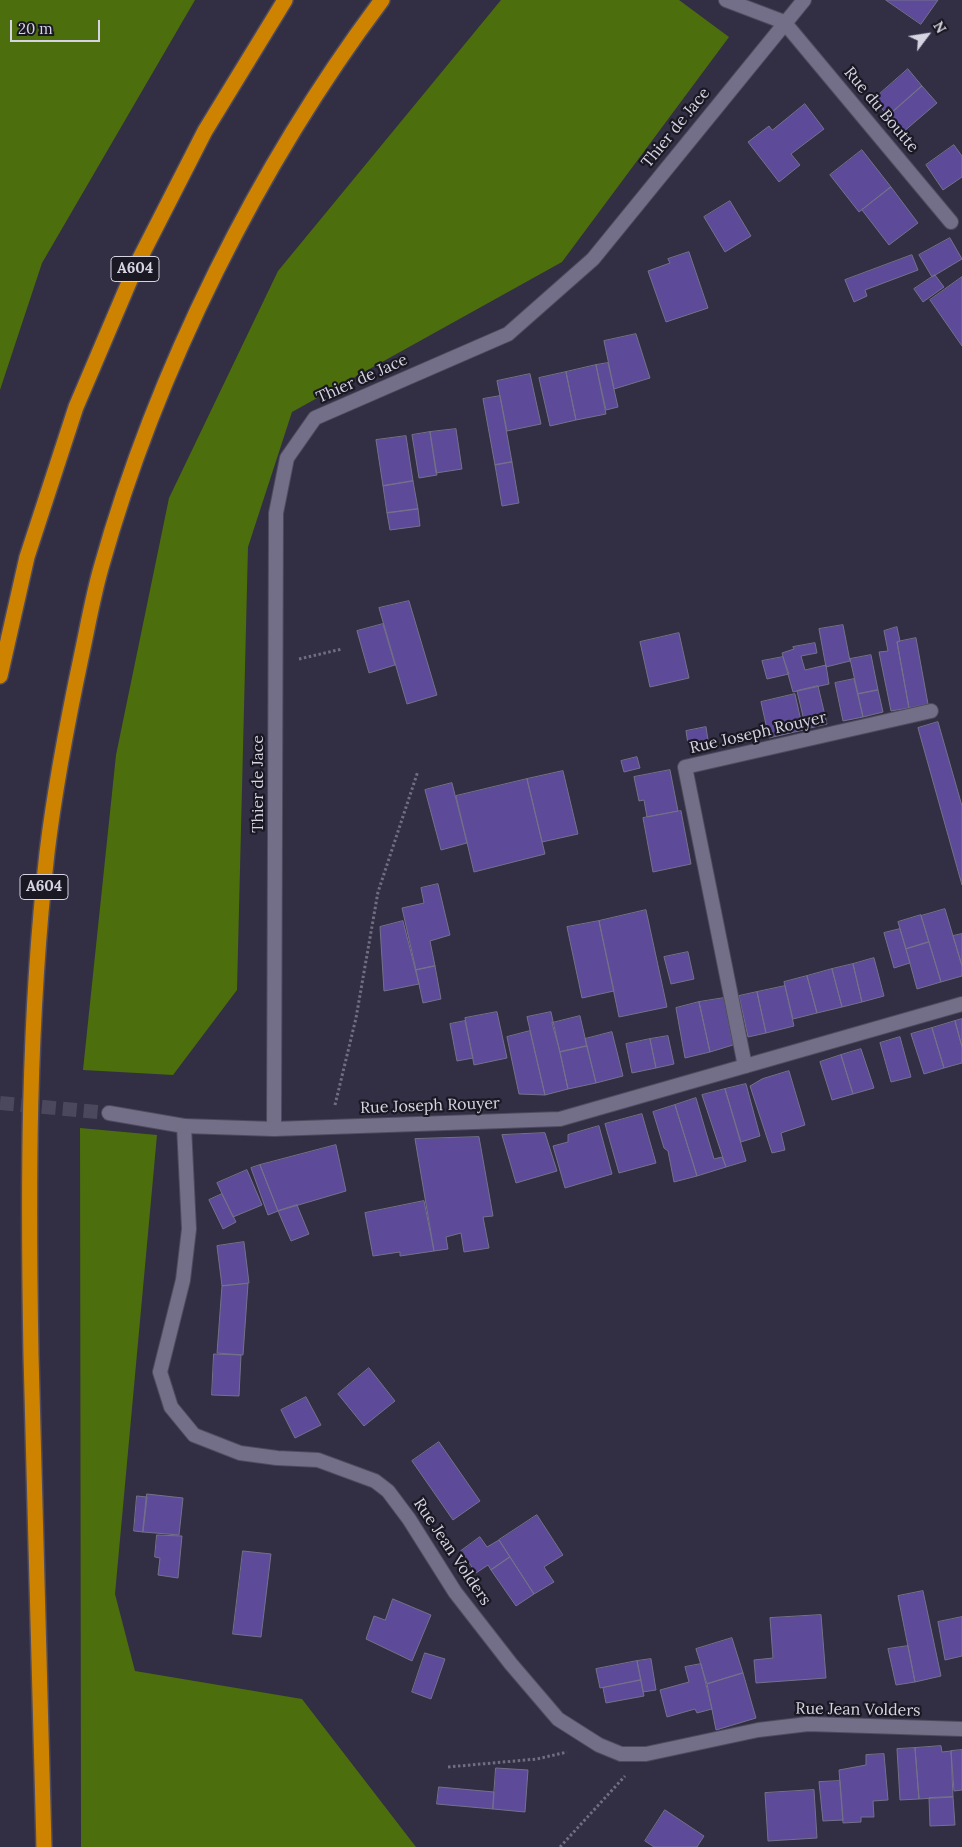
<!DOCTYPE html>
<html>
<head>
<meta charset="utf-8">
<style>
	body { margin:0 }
	#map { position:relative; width:962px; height:1847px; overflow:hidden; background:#322e44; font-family:Lora,serif }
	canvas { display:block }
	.north { position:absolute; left:902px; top:10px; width:50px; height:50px; -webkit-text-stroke:4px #1a1822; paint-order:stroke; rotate:59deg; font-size:14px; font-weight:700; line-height:20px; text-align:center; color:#d6d4e2 }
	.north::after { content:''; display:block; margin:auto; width:18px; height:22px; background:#d6d4e2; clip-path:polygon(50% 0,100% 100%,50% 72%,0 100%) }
	.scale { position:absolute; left:10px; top:20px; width:90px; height:22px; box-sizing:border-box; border:2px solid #d6d4e2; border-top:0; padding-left:6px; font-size:15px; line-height:18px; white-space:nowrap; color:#d6d4e2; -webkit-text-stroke:4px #1a1822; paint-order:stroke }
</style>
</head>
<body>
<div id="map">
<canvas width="962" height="1847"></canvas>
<div class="north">N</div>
<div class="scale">20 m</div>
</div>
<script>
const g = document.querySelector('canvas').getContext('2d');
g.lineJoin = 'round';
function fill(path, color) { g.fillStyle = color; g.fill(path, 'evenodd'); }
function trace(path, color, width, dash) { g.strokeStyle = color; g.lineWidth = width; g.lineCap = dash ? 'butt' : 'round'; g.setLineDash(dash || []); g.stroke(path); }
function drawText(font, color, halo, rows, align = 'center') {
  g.font = font + ' Lora,serif'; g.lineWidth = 4.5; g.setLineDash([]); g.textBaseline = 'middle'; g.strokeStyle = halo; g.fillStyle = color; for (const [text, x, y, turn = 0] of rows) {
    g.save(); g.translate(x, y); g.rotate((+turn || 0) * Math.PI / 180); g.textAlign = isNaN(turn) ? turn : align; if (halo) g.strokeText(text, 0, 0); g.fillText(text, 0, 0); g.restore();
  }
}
fill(new Path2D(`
	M0,0H195L42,263L0,390Z
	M501,0H679L729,37L562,262L292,412L248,547L237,990L173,1075L83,1070L116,755L169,498L278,271Z
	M80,1128L157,1135L115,1594L135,1671L302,1699L416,1847H81Z`), '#4c6e0d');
const building = new Path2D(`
	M886,0H938L921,24Z
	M908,69L922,86L888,116L874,99Z
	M922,86L937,103L902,133L888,116Z
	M805,104L824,129L791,154L800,165L779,182L748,142L769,126L772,130Z
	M954,145L962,156V177L943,190L926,165Z
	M862,150L891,187L859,212L830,175Z
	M891,187L918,223L889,245L862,210Z
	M730,201L751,236L725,252L704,217Z
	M950,238L962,259L932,277L919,255Z
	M689,252L708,308L666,322L648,271L670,263L668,259Z
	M912,255L918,270L865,290L867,296L854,302L845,280Z
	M935,275L944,287L923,302L914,289Z
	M962,277V346L930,300Z
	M636,334L650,378L614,389L604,341Z
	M608,363L618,407L606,410L596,365Z
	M596,365L606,414L576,420L566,372Z
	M566,372L576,420L550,426L539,378Z
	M530,374L541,424L507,431L497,381Z
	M500,396L512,462L495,465L483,399Z
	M456,429L462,469L436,473L430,432Z
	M430,432L437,475L419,478L412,435Z
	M406,436L413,481L383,486L376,440Z
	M512,462L519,503L502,506L495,465Z
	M413,481L418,509L387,513L383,486Z
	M418,509L420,526L390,530L387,513Z
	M409,601L437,695L407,704L379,608Z
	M383,624L395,665L369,673L357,631Z
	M843,625L850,661L826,667L819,629Z
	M897,627L900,641L897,642L909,708L891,711L879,652L888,651L884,631Z
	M679,633L689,678L650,687L640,642Z
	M916,638L928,704L909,708L897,642Z
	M815,643L817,653L801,656L805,670L826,665L829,684L793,692L782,653L794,649L793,647Z
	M871,655L878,690L858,694L850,659Z
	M783,657L789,674L767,679L762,661Z
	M854,679L863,717L843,721L835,683Z
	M818,686L827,724L806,729L797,691Z
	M878,690L883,712L863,717L858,694Z
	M795,694L803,730L769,738L761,702Z
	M938,722L962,806V885L918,728Z
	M706,727L708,740L688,744L686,731Z
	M637,757L640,768L624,772L621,761Z
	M670,770L678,811L647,817L644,800L639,801L634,777Z
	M563,771L578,834L542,842L527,779Z
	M527,779L545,854L474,872L456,796Z
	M452,783L467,843L441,850L425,790Z
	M681,811L691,864L653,872L643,818Z
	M438,884L450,935L430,941L435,966L416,970L402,908L424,903L421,888Z
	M945,909L962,966V976L941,982L921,916Z
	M646,910L667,1007L619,1017L599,921Z
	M921,915L929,942L906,949L898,922Z
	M403,921L419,984L384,991L380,927Z
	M599,921L614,991L582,998L567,927Z
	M900,929L910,963L894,968L884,933Z
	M962,934V966L953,936Z
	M929,942L941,982L917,989L906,949Z
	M688,952L694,979L671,984L664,957Z
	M874,958L884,996L862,1002L853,964Z
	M853,964L862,1002L842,1007L832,969Z
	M435,966L441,999L423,1003L416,970Z
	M832,969L842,1007L817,1013L807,976Z
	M807,976L817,1013L793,1019L784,982Z
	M785,986L794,1026L766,1033L757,992Z
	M757,992L766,1033L748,1037L739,996Z
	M724,998L733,1045L710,1052L699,1002Z
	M699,1002L710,1052L685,1058L676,1008Z
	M497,1012L507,1058L474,1065L465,1018Z
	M551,1012L568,1089L545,1095L527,1017Z
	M580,1016L587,1046L560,1052L552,1023Z
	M962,1019V1047L955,1021Z
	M465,1021L473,1058L457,1061L450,1024Z
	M955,1021L962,1047V1063L944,1068L932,1028Z
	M932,1028L944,1068L924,1074L911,1034Z
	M530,1031L545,1095L519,1094L507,1037Z
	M612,1032L623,1076L596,1083L585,1039Z
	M668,1036L674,1064L656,1068L650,1039Z
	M900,1037L911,1077L891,1082L880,1043Z
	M650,1039L656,1068L632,1073L626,1044Z
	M587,1046L596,1083L568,1089L560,1052Z
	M861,1049L874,1088L853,1094L841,1055Z
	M841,1055L853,1094L832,1100L820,1062Z
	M789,1071L805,1125L781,1133L785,1150L772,1153L750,1086L762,1079Z
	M746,1084L760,1136L741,1142L725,1089Z
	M725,1089L746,1161L726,1167L702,1095Z
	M696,1098L714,1159L722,1157L726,1167L697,1176L675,1105Z
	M675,1105L697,1176L674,1182L668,1151L664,1148L653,1112Z
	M642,1114L656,1163L619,1173L605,1124Z
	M599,1126L612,1174L565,1188L553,1146L568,1142V1135Z
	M545,1133L557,1171L516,1183L502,1135Z
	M479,1137L493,1216L483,1217L489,1248L464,1252L461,1233L446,1237L448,1249L434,1251L415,1139Z
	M336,1145L346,1191L278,1211L260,1165Z
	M260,1165L278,1211L268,1215L251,1168Z
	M247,1170L262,1205L233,1217L217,1183Z
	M222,1194L236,1222L223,1229L209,1200Z
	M424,1201L434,1251L400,1256V1252L373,1256L365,1213Z
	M297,1205L309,1234L291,1241L278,1211Z
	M244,1242L249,1283L222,1286L217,1246Z
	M248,1284L243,1355L217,1353L222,1286Z
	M214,1354L241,1355L239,1396L212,1395Z
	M369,1368L395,1401L364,1426L338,1394Z
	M306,1397L321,1425L295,1438L281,1410Z
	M439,1442L480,1501L453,1520L412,1461Z
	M147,1494L183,1498L179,1535L143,1532Z
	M137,1496L147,1497L143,1532L134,1531Z
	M537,1515L563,1555L544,1567L554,1582L534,1594L499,1540Z
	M157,1535L182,1536L178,1578L158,1575L160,1558L155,1557Z
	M480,1537L487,1547L499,1540L510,1557L491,1570L488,1565L476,1573L461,1551Z
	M243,1551L271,1554L261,1637L233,1634Z
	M510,1557L534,1594L516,1606L491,1570Z
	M923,1591L941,1676L915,1682L898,1596Z
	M393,1599L431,1615L412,1661L366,1639L374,1616L385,1620Z
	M821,1615L826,1678L756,1683L754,1660L773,1658L770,1618Z
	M962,1617V1656L945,1660L938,1622Z
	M732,1638L743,1673L707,1684L696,1649Z
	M908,1646L915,1682L896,1685L888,1649Z
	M425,1653L445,1659L431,1699L412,1692Z
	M651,1659L656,1690L643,1692L637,1661Z
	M637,1661L641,1680L600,1688L596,1669Z
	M701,1664L712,1709L697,1713L695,1709L667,1717L660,1690L689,1682L685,1667Z
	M743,1673L756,1718L716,1730L707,1684Z
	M641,1680L644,1696L606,1703L603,1688Z
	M941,1746L942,1752L951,1751L953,1797L919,1799L915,1748Z
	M915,1748L919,1799L900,1800L897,1749Z
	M962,1750V1790L954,1791L951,1751Z
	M884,1754L888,1800L873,1801L874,1817H861V1822L843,1823L839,1770L866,1765V1755Z
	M496,1768L528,1770L525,1812L493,1809Z
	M840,1781L843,1820L823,1821L819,1782Z
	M439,1787L494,1792L493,1809L437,1804Z
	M814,1790L817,1838L768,1841L765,1793Z
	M953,1797L955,1825L930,1826L929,1798Z
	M665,1810L704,1836L697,1847H654L645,1841Z`);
fill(building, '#5d4b9a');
trace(building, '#74718a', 1);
trace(new Path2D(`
	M0,1103L109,1113`), '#4b475c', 14, [14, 7]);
const service = new Path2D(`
	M745,1066L685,767L931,711`);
const minor = new Path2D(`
	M726,0L784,22L951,222
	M109,1113L184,1126L189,1229L183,1280L160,1372L171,1407L194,1435L240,1453L277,1458L318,1460L375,1481L388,1491L409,1519L455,1592L511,1664L558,1719L599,1745L621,1754H646L758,1730L808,1724L962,1729
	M274,1129L276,513L287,458L315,418L508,334L593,259L804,0`);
const tertiary = new Path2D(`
	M184,1126L274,1129L560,1119L962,1004`);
const motorway = new Path2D(`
	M0,676L27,557L76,407L136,266L205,131L285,0
	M44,1847C39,1683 34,1519 31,1355C28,1187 28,1020 47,853C55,786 68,719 82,653C88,625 93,596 101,568C156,371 259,164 382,0`);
trace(service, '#4f4b5e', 16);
trace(minor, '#4f4b5e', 16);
trace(tertiary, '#4f4b5e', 16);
trace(motorway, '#4f4b5e', 18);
trace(new Path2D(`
	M299,659L342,649
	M335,1105L356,1018L378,892L418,771
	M448,1767L537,1759L567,1752
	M560,1847L625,1776`), '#716e81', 3, [2.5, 2.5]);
trace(service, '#736f88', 14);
trace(minor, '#736f88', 14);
trace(tertiary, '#736f88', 14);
trace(motorway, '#ce8300', 15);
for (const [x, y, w] of [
	[135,269,48],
	[44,887,48]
]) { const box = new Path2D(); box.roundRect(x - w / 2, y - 12.5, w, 25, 4); g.fillStyle = '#1a1822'; g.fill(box); trace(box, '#d6d4e2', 1); }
drawText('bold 15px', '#d6d4e2', null, [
	["A604",135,269],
	["A604",44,887]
]);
drawText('16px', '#d6d4e2', '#1a1822', [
	["Rue du Boutte",881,110,50],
	["Thier de Jace",676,128,-51],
	["Thier de Jace",362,379,-24],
	["Rue Joseph Rouyer",758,733,-13],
	["Thier de Jace",258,784,-90],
	["Rue Joseph Rouyer",430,1106,-2],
	["Rue Jean Volders",452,1552,56],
	["Rue Jean Volders",858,1710,1]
]);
</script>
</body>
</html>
